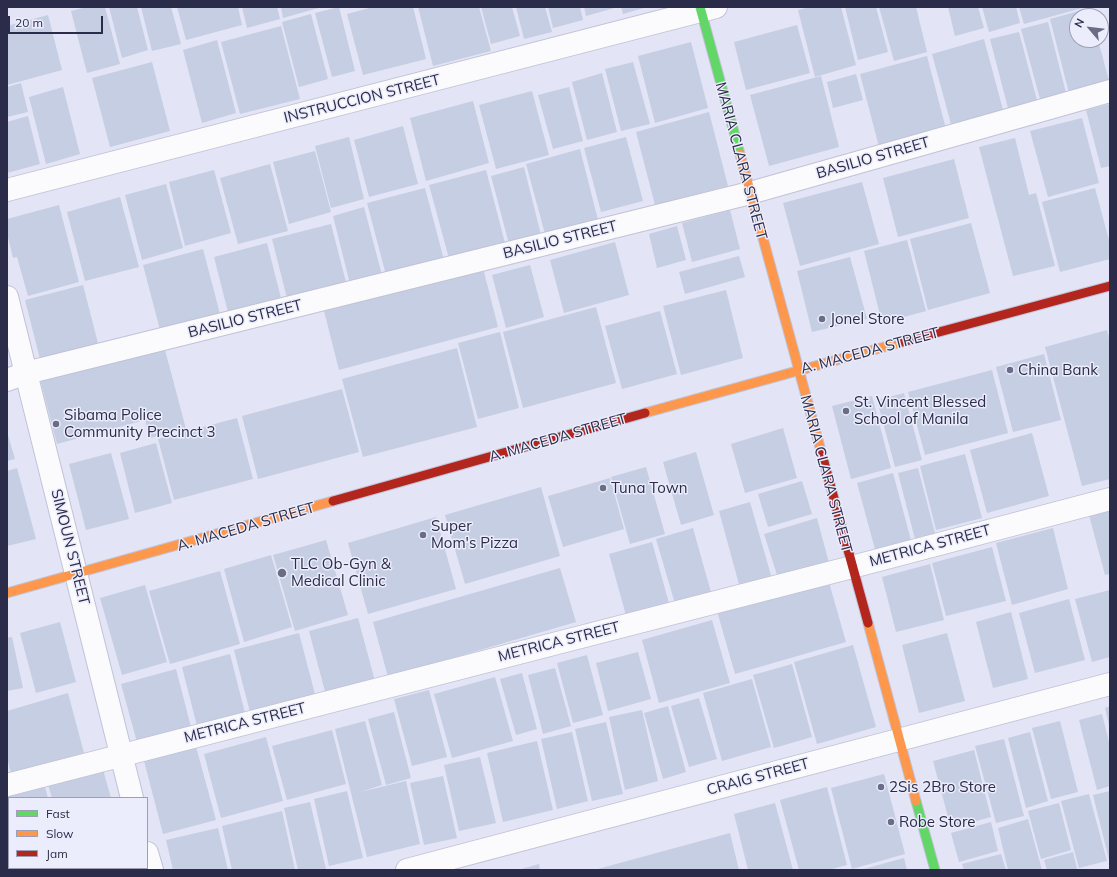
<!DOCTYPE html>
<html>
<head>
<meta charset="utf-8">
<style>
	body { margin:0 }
	#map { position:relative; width:1117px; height:877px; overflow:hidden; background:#e3e4f5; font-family:Mulish,sans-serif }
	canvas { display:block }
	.frame { position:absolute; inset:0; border:8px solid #2b2c4a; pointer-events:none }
	.legend { position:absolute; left:8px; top:797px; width:140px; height:72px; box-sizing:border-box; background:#ebecfc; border:1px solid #9e9fb5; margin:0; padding:5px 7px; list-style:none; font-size:12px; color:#2b2c4a }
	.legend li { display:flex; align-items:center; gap:8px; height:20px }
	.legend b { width:20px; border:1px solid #9e9fb5 }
	.north { position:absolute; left:1069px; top:8px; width:40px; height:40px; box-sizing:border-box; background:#ebecfc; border:1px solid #9e9fb5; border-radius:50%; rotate:298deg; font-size:11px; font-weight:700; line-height:16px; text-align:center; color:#2b2c4a }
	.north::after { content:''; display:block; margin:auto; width:14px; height:18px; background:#6b6c86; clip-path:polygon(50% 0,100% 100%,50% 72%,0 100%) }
	.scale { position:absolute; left:8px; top:16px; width:95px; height:18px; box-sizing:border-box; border:2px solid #2b2c4a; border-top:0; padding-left:5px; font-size:12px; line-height:14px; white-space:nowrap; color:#2b2c4a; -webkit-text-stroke:3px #ebecfc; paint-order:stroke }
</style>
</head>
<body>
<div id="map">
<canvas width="1117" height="877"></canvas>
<div class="frame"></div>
<ul class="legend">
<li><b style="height:5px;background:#63d668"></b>Fast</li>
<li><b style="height:5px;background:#ff974d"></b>Slow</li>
<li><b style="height:5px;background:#b3261e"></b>Jam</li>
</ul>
<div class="north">N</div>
<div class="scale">20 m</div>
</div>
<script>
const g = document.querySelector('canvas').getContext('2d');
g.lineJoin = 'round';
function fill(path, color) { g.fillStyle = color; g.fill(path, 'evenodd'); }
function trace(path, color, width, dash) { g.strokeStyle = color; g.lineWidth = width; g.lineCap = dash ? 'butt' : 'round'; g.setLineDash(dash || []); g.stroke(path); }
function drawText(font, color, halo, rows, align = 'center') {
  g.font = font + ' Mulish,sans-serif'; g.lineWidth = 3; g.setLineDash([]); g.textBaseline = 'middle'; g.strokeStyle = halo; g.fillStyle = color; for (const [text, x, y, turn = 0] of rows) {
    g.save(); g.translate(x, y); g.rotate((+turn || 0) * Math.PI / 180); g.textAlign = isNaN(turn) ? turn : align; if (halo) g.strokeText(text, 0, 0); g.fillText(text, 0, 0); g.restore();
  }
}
fill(new Path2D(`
	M87,7H105L120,64L87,73L71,11Z
	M109,7H137L148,50L122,58Z
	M141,7H171L181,44L152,51Z
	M177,7H238L242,25L186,40Z
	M242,7H277L280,19L247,28Z
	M281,7H322L283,18Z
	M339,7L355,71L332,77L315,13Z
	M373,7H413L426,59L363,75L347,14Z
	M418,7H479L491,51L433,66Z
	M481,7H512L520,36L491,44Z
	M516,7H545L552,32L524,39Z
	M548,7H580L583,20L553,28Z
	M584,7H618L586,16Z
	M621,7H647L623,14Z
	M810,7H841L856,65L815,77L798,10Z
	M845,7H876L888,52L858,60Z
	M879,7H916L927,52L894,61Z
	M948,7H978L984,28L955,36Z
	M982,7H1016L1020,23L989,32Z
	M1019,7H1086L1024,24Z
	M1090,8L1092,16H1077V40H1098L1109,81L1069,93L1050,19Z
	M311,14L328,79L299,87L282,22Z
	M48,15L62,70L7,85V26Z
	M1048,22L1066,93L1040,99L1021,29Z
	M797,25L810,73L746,90L734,42Z
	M281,26L300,99L240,114L221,42Z
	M1019,32L1038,104L1009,112L990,39Z
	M984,39L1003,110L951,124L932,54Z
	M217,40L236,113L202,123L183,50Z
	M691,42L708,108L655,123L638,56Z
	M927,56L946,129L879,147L860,74Z
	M152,62L170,131L110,147L92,78Z
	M633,62L650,124L621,131L605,69Z
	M602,73L617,132L587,140L572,82Z
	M856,74L863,100L833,108L827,82Z
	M821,76L839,147L769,166L750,95Z
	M21,83L28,112L7,117V87Z
	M63,87L80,154L46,164L29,97Z
	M569,87L583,141L553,149L538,95Z
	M532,91L549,155L496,169L479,105Z
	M473,101L489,163L426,181L410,118Z
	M1110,104V166L1101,168L1086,110Z
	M709,112L728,186L655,205L636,132Z
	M28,116L40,164L7,173V122Z
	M1082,118L1099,183L1048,197L1030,131Z
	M403,126L418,184L369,197L354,140Z
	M349,137L364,199L331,208L315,146Z
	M626,137L643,201L601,212L584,148Z
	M1015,138L1029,195L1036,193L1055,266L1013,276L979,147Z
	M580,149L598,220L545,234L526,164Z
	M315,151L331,212L289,224L273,162Z
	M954,159L969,218L898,237L883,178Z
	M270,164L288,231L238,244L220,178Z
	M524,167L541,235L509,244L491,176Z
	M214,170L231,233L185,246L169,182Z
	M486,170L506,247L450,262L429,185Z
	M862,182L879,244L800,266L783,203Z
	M166,184L183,248L142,260L125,195Z
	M425,188L444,260L386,275L367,203Z
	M1095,188L1110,244V259L1060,272L1042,202Z
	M120,197L139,267L85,281L67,212Z
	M59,205L79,282L28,296L17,257L13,258L7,233V219Z
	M364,207L382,275L350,284L333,216Z
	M730,210L740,249L692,262L682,223Z
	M971,223L990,293L928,310L910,239Z
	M331,224L347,286L288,302L272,239Z
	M677,226L686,260L657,268L649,234Z
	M907,240L926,311L882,323L864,251Z
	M615,242L629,295L564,313L550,260Z
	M267,243L282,302L229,316L214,257Z
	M203,249L220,314L160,330L143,265Z
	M739,256L745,277L685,294L679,272Z
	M850,257L867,319L812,332L797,271Z
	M530,265L544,317L506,328L492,275Z
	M483,268L498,327L339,370L324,311Z
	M83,285L99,347L41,363L25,300Z
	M726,290L743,358L681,375L663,306Z
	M596,307L616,383L523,408L503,332Z
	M660,311L677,374L622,389L605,326Z
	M1107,330L1110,342V479L1082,486L1045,347Z
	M500,332L519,408L478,419L458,343Z
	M164,346L186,429L150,438L145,420L57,444L40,379Z
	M457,348L477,427L363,457L342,379Z
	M1044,354L1061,420L1013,432L996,367Z
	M992,370L1008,433L925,455L908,392Z
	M342,389L359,452L258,479L242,416Z
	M904,393L922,460L895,467L877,400Z
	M872,396L891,468L851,479L832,406Z
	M237,418L253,479L174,500L158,439Z
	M783,428L797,478L745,493L731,444Z
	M7,432L15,459L7,461Z
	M1032,433L1049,496L987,513L970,450Z
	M156,443L172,503L135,513L120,453Z
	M696,452L714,515L681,525L663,462Z
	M111,453L129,519L86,530L69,464Z
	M965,454L982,518L936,530L920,466Z
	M646,467L665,534L630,544L611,477Z
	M17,468L36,539L7,546V471Z
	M918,468L936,537L916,543L898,473Z
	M893,473L912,544L876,553L857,483Z
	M610,478L624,529L563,547L548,496Z
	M802,481L812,514L768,527L758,494Z
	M541,487L560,556L465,584L445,515Z
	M750,502L772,579L740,588L719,511Z
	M1110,510V574L1105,575L1089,515Z
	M436,517L456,589L368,614L348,543Z
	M817,518L829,563L778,578L764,534Z
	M693,528L712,596L676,607L656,539Z
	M1053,528L1068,589L1012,605L996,543Z
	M326,540L348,615L295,631L273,555Z
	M652,542L670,607L627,619L609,554Z
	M992,547L1006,601L946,616L932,563Z
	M271,555L292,627L244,642L224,569Z
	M930,564L944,620L896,632L882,577Z
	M560,568L576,622L388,677L373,622Z
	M220,571L240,644L170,664L149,591Z
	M828,579L846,642L735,674L717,611Z
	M145,585L167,662L122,675L100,598Z
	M1110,590V657L1092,662L1075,599Z
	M1069,599L1085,660L1035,673L1019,613Z
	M1011,612L1028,679L993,688L976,622Z
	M358,618L376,685L327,699L309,631Z
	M712,620L730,683L659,703L642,640Z
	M60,622L76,682L36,693L20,633Z
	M299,633L317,702L252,720L234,650Z
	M947,633L965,701L919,713L902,645Z
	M12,637L23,688L7,691V638Z
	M853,645L876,727L817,744L794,662Z
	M638,652L651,699L608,711L596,663Z
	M230,654L246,717L198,730L182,667Z
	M587,655L603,715L573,723L557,663Z
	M792,664L812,737L774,748L753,675Z
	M555,668L571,726L543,734L528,675Z
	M176,669L192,731L138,746L121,684Z
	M522,673L537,729L516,735L500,679Z
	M495,677L513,741L452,758L434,694Z
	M752,679L771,747L722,761L703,693Z
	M429,690L447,757L412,766L394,699Z
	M68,693L84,753L11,773L7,758V711Z
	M699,698L717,759L689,767L671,706Z
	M668,706L686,772L663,779L644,713Z
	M1110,706V725H1109L1105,708Z
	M642,710L658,781L625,790L609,717Z
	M394,712L411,778L386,785L368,719Z
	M1102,714L1110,746V786L1097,790L1079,720Z
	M365,721L382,785L360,792L406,781L420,844L367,857L335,729Z
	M1060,721L1078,792L1051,799L1032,728Z
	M606,722L623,794L592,801L575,729Z
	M332,730L346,784L287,800L272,746Z
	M572,732L588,801L557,809L541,739Z
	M1030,732L1048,801L1026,808L1008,738Z
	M266,737L283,801L221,818L204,754Z
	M1004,739L1024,816L996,823L975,746Z
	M537,741L553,810L503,822L487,753Z
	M195,743L216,820L163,834L143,757Z
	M974,750L991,817L951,828L933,761Z
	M480,757L496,823L459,831L444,765Z
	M102,766L111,798H52L47,781Z
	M884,774L905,854L852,869L831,788Z
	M443,776L457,838L424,845L410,783Z
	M45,787L48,798H9V810L7,797Z
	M827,787L847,865L828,870H799L780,800Z
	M347,791L363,858L329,866L314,799Z
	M1110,791V860H1109L1093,795Z
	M1089,794L1107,861L1079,868L1061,801Z
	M310,802L326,869L323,870H298L284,808Z
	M775,803L793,870H748L734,814Z
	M1059,803L1071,850L1041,859L1028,811Z
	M282,811L295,870H232L222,826Z
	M1028,819L1042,870H1008L998,828Z
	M991,822L998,851L959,862L951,833Z
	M7,824L9,830V868H19L14,870H7Z
	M218,828L228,870H173L166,840Z
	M730,833L739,870H594Z
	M1073,852L1077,869L1047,870L1044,860Z
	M1001,854L1006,870H964L962,864Z
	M904,858L907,870H860Z
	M539,864L540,870H518Z
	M36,868H67V870H30Z
	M70,868H130L131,870H71Z`), '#c6cee3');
const street = new Path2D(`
	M7,190L716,7
	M7,297L132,798
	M7,380L26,373L750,193L1110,91
	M7,785L852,567L1110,499
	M147,853L152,870
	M407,870L1110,684`);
const fast = new Path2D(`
	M700,7L740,154
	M916,801L935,870`);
const slow = new Path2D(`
	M740,154L821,451
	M645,413L902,342
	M7,593L333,501
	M868,623L916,801`);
const jam = new Path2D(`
	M902,342L1110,286
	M821,451L868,623
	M333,501L645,413`);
trace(street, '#c1c2d7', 24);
trace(fast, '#c1c2d7', 11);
trace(slow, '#c1c2d7', 11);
trace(jam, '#c1c2d7', 11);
trace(street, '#fbfbfe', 22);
trace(fast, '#63d668', 9);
trace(slow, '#ff974d', 9);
trace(jam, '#b3261e', 9);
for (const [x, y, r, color] of [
	[822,319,4,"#6b6c86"],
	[1010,370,4,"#6b6c86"],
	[846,411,4,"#6b6c86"],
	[56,424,4,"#6b6c86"],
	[603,488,4,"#6b6c86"],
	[423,535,4,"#6b6c86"],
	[282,573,5,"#6b6c86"],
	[881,787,4,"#6b6c86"],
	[891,822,4,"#6b6c86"]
]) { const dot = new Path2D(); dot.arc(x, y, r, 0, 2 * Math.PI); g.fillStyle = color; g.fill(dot); trace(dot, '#ebecfc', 1.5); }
drawText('15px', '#2b2c4a', '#ebecfc', [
	["INSTRUCCION STREET",362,99,-14],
	["BASILIO STREET",873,158,-16],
	["MARIA CLARA STREET",741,161,75],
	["BASILIO STREET",560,240,-14],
	["BASILIO STREET",245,319,-14],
	["A. MACEDA STREET",870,351,-15],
	["A. MACEDA STREET",558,438,-16],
	["MARIA CLARA STREET",826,474,75],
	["A. MACEDA STREET",246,527,-16],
	["METRICA STREET",930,546,-15],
	["SIMOUN STREET",70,547,76],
	["METRICA STREET",559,642,-14],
	["METRICA STREET",245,723,-14],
	["CRAIG STREET",758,777,-15]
]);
drawText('15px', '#2b2c4a', '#ebecfc', [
	["Jonel Store",830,319],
	["China Bank",1018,370],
	["St. Vincent Blessed",854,402],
	["School of Manila",854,419],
	["Sibama Police",64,415],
	["Community Precinct 3",64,432],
	["Tuna Town",611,488],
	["Super",431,526],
	["Mom's Pizza",431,543],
	["TLC Ob-Gyn &",291,564],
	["Medical Clinic",291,581],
	["2Sis 2Bro Store",889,787],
	["Robe Store",899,822]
], 'left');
</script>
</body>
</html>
